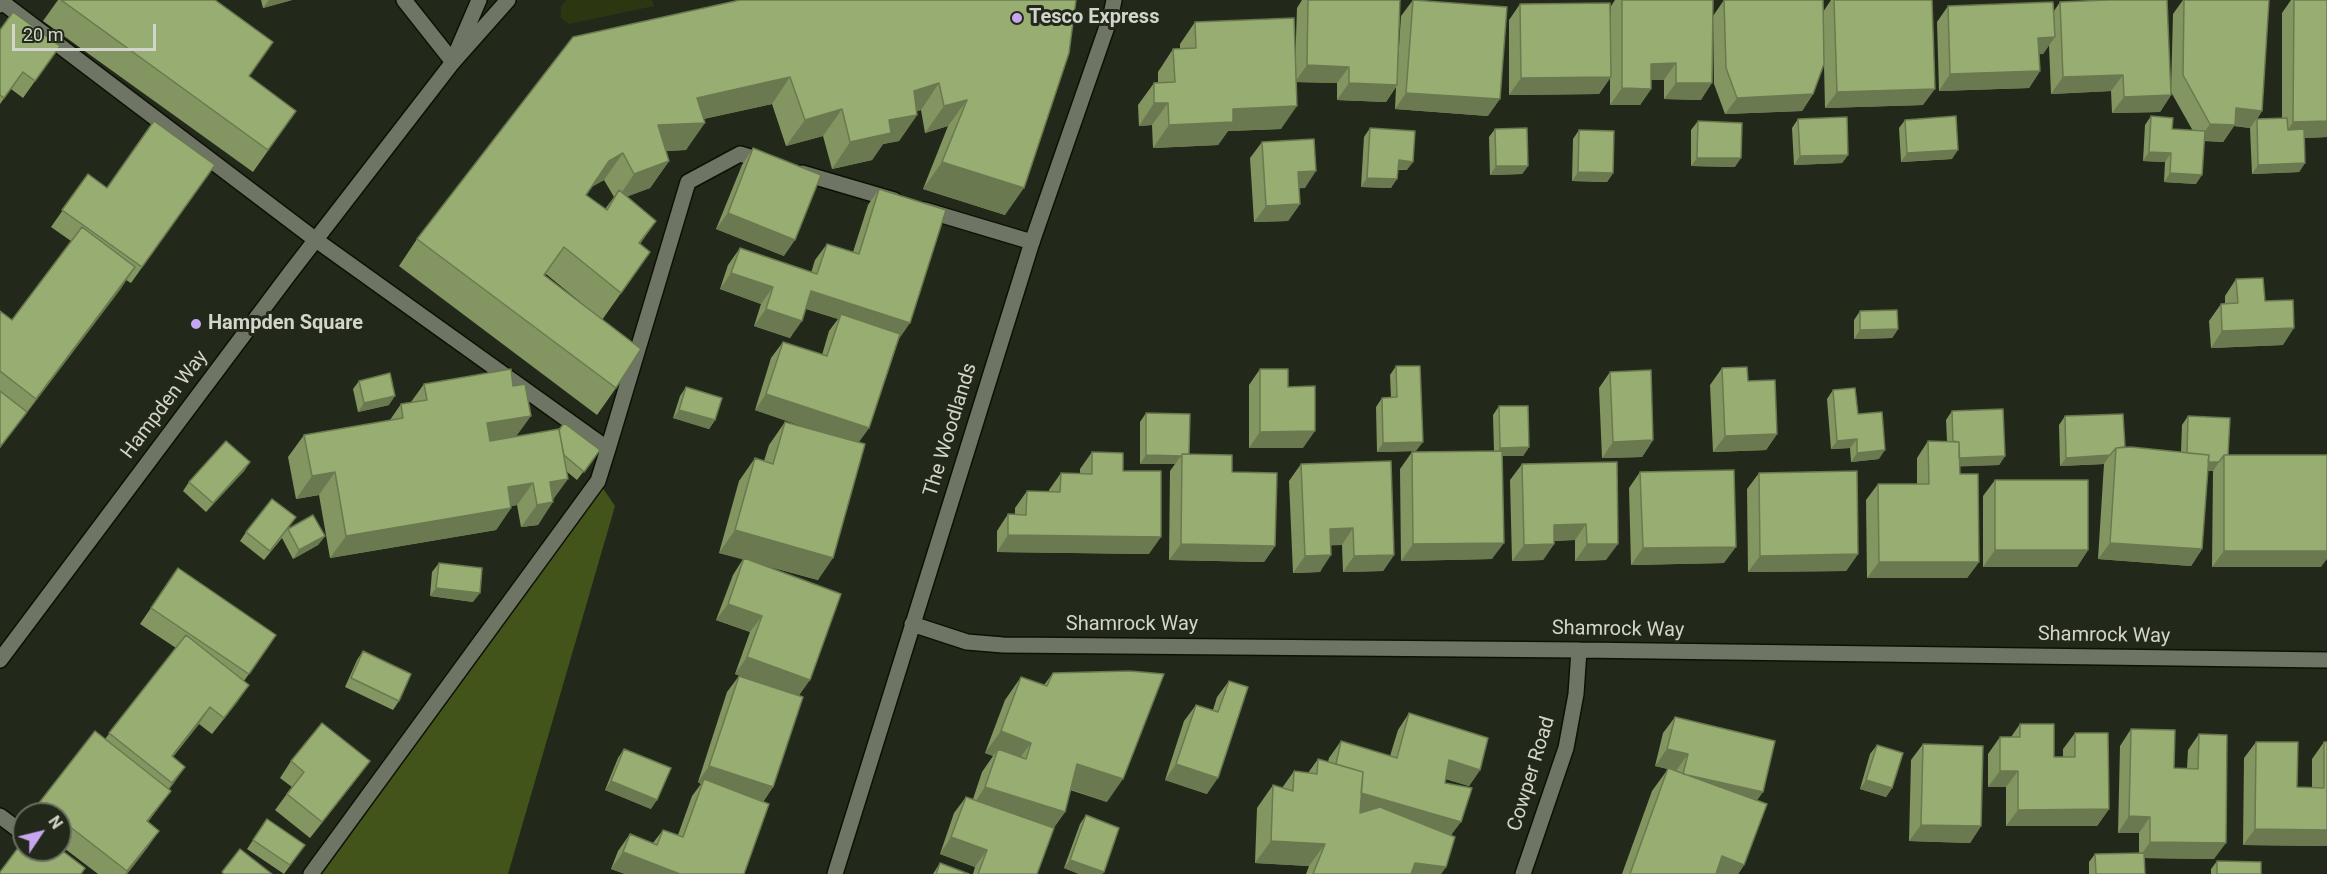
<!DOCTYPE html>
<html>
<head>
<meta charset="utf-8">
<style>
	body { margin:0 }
	#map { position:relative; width:2327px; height:874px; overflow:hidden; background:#23291a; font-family:Roboto,sans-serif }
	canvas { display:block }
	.north { position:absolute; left:12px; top:802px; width:60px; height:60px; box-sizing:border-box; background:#23291a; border:2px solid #696e61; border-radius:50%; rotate:55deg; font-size:16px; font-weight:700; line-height:24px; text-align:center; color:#d2d5cc }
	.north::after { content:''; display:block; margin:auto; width:21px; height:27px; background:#c7a6f0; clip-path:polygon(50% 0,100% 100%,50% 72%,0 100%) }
	.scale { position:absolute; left:12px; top:24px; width:144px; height:27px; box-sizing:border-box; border:3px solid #d2d5cc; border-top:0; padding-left:8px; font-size:18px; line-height:21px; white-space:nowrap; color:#d2d5cc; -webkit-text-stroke:4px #23291a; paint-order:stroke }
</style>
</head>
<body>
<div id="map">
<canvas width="2327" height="874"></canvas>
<div class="north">N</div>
<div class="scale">20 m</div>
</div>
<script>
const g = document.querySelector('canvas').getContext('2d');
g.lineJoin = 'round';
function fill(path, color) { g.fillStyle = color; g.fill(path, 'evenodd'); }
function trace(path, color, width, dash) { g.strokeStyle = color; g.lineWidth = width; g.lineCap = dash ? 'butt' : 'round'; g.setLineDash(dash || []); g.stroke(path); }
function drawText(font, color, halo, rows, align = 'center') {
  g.font = font + ' Roboto,sans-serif'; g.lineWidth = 6; g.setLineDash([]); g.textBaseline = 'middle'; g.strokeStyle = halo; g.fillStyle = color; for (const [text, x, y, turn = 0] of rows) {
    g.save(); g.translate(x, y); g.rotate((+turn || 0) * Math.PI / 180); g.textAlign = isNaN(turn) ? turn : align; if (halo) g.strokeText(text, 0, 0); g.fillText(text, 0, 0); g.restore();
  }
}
fill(new Path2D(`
	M567,0H652L654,6L569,24L561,18V6Z`), '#2c3712');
fill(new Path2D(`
	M598,481L615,506L508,874H311Z`), '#425419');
const service = new Path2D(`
	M404,0L453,62
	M0,5L2,2L316,240L608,449L688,182L740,154L767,162
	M802,173L894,200
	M925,210L1032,242
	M0,816L24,834
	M311,874L598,481L608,449`);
const minor = new Path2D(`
	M912,624L967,642L1003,645L1579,650L2327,660
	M835,874L1032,242L1111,15L1114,0
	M1523,874L1566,748L1576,694L1579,650`);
const tertiary = new Path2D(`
	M457,51L479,0
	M0,660L290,273L453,62L508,0`);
trace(service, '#0d1105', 18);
trace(minor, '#0d1105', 18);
trace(tertiary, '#0d1105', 18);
trace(service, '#6e7564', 15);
trace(minor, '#6e7564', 15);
trace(tertiary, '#6e7564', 15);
fill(new Path2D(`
	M58,0H215L249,77L296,111L253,172L43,21Z
	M261,0H292L263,8Z
	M1076,0L1005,215L923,189L948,126L925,133L921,110L917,111V115L899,141L883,144L872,160L832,169L823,136L786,146L772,104L703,119L686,150L666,151L669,161L650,188L627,196L656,221L640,244L650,252L602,320L546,274L544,276L616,388L597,415L399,266L417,239L573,37ZM604,180L614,197L605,209L586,195L591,187Z
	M1302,0H1400L1398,62L1401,16L1413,0L1488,116L1395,109L1396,87L1386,102L1337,100V83L1296,82L1281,129L1228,131L1218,145L1153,148L1152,125L1139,126L1138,105L1154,83L1158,82V72L1173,49H1180V44L1195,22L1295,68L1297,8Z
	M1615,0H1713V16L1724,0L1823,12L1831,0H1932L1923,105L1825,108L1824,64L1813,94L1802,111L1725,114L1714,84L1713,17L1701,100L1664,99V80H1651V89L1640,105H1610V78L1599,94L1509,95V20L1520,4L1610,36L1611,6Z
	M2183,0H2269L2262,111L2257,119L2282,118V13L2291,0H2327V137L2304,138L2305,163L2299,172L2252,174L2250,128L2234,126L2223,142L2204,141L2196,184L2164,182L2165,162L2143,161L2145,125L2151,116L2172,129L2193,131L2171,92V95L2160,112L2112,113L2111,91L2051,94L2049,45L2043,54H2039L2040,71L2029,88L1939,91L1937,22L1948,6L2054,11L2060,2L2171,91L2173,14Z
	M0,30L60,46L23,98L11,89L0,104Z
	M1798,119L1848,155L1842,163L1794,165L1792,128Z
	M1905,120L1952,159L1901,162L1899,128Z
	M1698,121L1735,167L1691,166V130Z
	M1370,128L1407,170H1398L1391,188L1361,187L1364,137Z
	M1495,129L1528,166L1522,174L1490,175L1489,137Z
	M1579,130L1613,173L1607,182L1572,181L1573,139Z
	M1262,142L1305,188H1299L1300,204L1288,221L1254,222L1250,158Z
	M753,148L784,256L716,229L742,165Z
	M215,165L131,283L126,280L0,448V311L12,320L71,241L51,227L88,174L107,188Z
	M879,189L899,339L869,428L858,442L818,580L759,564L799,696L773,787L763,802L744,874H625L611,869L618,851L630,834L653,843L663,830L678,835L692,796L701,784L698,782L727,692L739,676L755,681L735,674L750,632L716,620L733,575L743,559L719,553L739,481L755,458L764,461L769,445L785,422L816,431L755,410L771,358L783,342L822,355L829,331L838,319L806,309L790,338L754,326L761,304L720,289L728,265L740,248L811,273L815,260L827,244L853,252L868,205Z
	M2236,279L2265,301L2283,345L2211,348L2209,321L2221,304H2225V296Z
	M1860,311L1898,329L1892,338L1854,339V320Z
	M1396,366L1416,451L1377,452L1376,407L1382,398H1391L1390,375Z
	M1722,368L1748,381L1777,434L1766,450L1713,452L1710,385Z
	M1260,369L1288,387L1303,448H1249V385Z
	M1610,372L1653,440L1642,457L1602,458L1599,388Z
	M359,381L389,405L358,412L353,389Z
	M424,384L516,437L600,450L577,480L566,471L553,500L538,525L521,527L517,505L511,506V508L496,530L330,558L319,495L296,499L288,457L304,435L390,420L401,404L411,402Z
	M686,387L715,420L709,429L673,418L680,396Z
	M1833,390L1858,414L1879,459L1851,462L1850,448L1831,449L1827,399Z
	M1499,406L1529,447L1523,456H1502L1492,559L1401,561L1400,469L1412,452L1494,451L1493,415Z
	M1952,411L2005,456L1999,465L1959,466L1960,474L1979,562L1967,578H1867L1866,500L1878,484H1917V458L1928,441H1947L1946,420Z
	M1146,413L1189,454L1232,472L1275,546L1264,562L1169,560L1170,471L1175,464H1140V422Z
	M2065,416L2125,447L2181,452L2182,425L2188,416L2228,455L2321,567H2212L2213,471H2208L2202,549L2191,566L2098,559L2104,464L2060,466L2059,425Z
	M1092,452L1123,471L1149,554L997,552V531L1008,514H1015V508L1027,491L1049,492V490L1061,473L1080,474V469Z
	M250,462L244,471L206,512L183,491L189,482Z
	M1617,462L1606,560L1575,561V540L1554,541V544L1543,560L1512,561L1510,480L1522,464Z
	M1301,464L1394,555L1383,571L1343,572L1342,545H1331L1320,572L1293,573L1289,481Z
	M1640,472L1724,563L1631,565L1629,488Z
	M1759,473L1858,554L1846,571L1748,572L1747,489Z
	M1995,480L2088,550L2077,567H1983V496Z
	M288,529L325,536L318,545L293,559L282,538L264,560L240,541L246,532Z
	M439,563L473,602L430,596L432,572Z
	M178,568L276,635L244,681L238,701L212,734L199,724L173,757L185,767L169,789L159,807L148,822L159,831L147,848L127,874H98L60,845V814H31L39,803L105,739L176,648L140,624Z
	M363,651L399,701L393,710L345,687L357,660Z
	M1053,673L1107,802L1070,790L1065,812L1053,828L1037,874H973L975,867L940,854L954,813L966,797L973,799L982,772L993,756L985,753L1005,700L1021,677L1044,685Z
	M1229,681L1207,794L1165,780L1184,721L1196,705L1213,710L1217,697Z
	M1409,713L1480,770L1469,786L1446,779L1445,783L1452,835L1446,867L1441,874H1306L1309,866L1255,863L1257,808L1273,785L1282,788L1294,771L1308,773L1318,759L1328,762L1329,758L1341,741L1390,756L1398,730Z
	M1675,717L1757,801L1744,865L1738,874H1622L1652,791L1668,769L1655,766L1663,733Z
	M2020,724L2054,757H2063V749L2075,733L2109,809L2097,826H2006V787H1988V754L2000,737H2011Z
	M2131,729L2174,768H2187L2188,750L2199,734L2214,859L2144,858L2145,874H2089V862L2095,854L2139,853V833H2118L2120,746Z
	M2256,742L2297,787H2312V759L2324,742L2327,846L2243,845L2244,758Z
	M1923,744L1981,826L1970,843L1909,841L1911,760Z
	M1877,745L1892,788L1886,797L1860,789L1870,754Z
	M624,749L651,809L605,790L618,758Z
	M291,761H370L358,777L310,838L275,810L292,787L280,778Z
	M1086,815L1104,872L1102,874H1079L1064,868L1080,824Z
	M267,819L305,845L284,874L247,849Z
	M2217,861L2261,874H2211V869Z
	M940,863L936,874H933Z`), '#839561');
fill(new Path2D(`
	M269,0H292L263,8Z
	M2055,37L2043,54L2027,55L2038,38Z
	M1676,63L1664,80H1640L1651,64Z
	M1307,65L1349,67L1337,83L1295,82Z
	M2040,71L2029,88L1939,91L1950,74Z
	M2123,75L2111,91L2051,94L2063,77Z
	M790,77L772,104L681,124L705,123L686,150L639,152L658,125L697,98Z
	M1611,77L1599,94L1509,95L1521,78Z
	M939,83L921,110L895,118L914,91Z
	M1349,83L1397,85L1386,102L1337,100Z
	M1676,83H1712L1701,100L1664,99Z
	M1622,88L1651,89L1640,105H1610Z
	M1935,89L1923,105L1825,108L1837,92Z
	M1406,93L1500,99L1488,116L1395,109Z
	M1813,94L1802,111L1725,114L1737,98Z
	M2171,95L2160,112L2112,113L2124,97Z
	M967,100L948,126L925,133L944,106Z
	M1154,103H1168L1152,125L1139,126Z
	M1297,106L1281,129L1228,131L1218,145L1153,148L1169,125L1233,109Z
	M2236,108L2262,111L2250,128L2234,126L2223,142L2199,140L2210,124Z
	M842,109L823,136L786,146L805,120Z
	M917,115L899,141L883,144L872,160L832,169L850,142L889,120Z
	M2327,121V137L2282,139L2293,122Z
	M1958,150L1952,159L1901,162L1907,153Z
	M2149,152L2171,153L2165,162L2143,161Z
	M623,153L604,180L590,188L609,161Z
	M1848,155L1842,163L1794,165L1800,156Z
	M1697,158H1741L1735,167L1691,166Z
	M1399,160L1413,162L1407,170L1392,169Z
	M669,161L650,188L616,201L634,174Z
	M942,162L1024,188L1005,215L923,189Z
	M2305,163L2299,172L2252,174L2258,165Z
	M1496,166H1528L1522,174L1490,175Z
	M1316,171L1305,188L1287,189L1298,172Z
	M1578,172L1613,173L1607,182L1572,181Z
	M2170,173L2202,175L2196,184L2164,182Z
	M1367,178L1397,179L1391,188L1361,187Z
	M1300,204L1288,221L1254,222L1266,206Z
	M728,213L795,240L784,256L716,229Z
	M135,267L120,290L20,422L36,399Z
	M731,273L773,287L761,304L720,289Z
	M811,291L910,323L899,339L839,320L841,314L838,319L800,307Z
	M766,309L802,321L790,338L754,326Z
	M2294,328L2283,345L2211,348L2222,331Z
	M1898,329L1892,338L1854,339L1860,330Z
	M766,394L869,428L857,445L755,410Z
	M395,396L389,405L358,412L364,403Z
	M679,410L715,420L709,429L673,418Z
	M531,416L515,438L471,445L487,423Z
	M1315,431L1303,448H1249L1260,432Z
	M1777,434L1766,450L1713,452L1725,436Z
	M1857,439L1850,448L1831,449L1837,441Z
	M1653,440L1642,457L1602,458L1613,442Z
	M1423,442L1416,451L1377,452L1383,443Z
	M1529,447L1523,456H1494L1500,448Z
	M1885,450L1879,459L1851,462L1857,453Z
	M1146,455L1181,456L1175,464H1140Z
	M2110,455L2104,464L2060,466L2066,458Z
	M2005,456L1999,465L1948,467L1954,458Z
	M2186,461L2219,462L2213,471L2180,470Z
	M250,462L244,471L206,512L213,503Z
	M335,472L319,495L296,499L312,476Z
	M568,479L552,501L550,482Z
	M533,483L517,505L492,510L508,487Z
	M553,502L538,525L521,527L537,505Z
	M511,508L496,530L330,558L346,536Z
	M1586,524L1575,540L1542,541L1554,525Z
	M1353,528L1342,545L1319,546L1330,529Z
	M735,530L833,558L818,580L719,553Z
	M1008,535L1161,537L1149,554L997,552Z
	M325,536L318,545L293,559L299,550Z
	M1504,543L1492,559L1401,561L1413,544Z
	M2110,543L2202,549L2191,566L2098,559Z
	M1181,544L1275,546L1264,562L1169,560Z
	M1554,544L1543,560L1512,561L1524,545Z
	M1587,544H1618L1606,560L1575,561Z
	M1736,547L1724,563L1631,565L1643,548Z
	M1995,550H2088L2077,567H1983Z
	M2224,551H2327V559L2321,567H2212Z
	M1858,554L1846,571L1748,572L1760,556Z
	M1331,555L1320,572L1293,573L1305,556Z
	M1394,555L1383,571L1343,572L1354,556Z
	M1879,562H1979L1967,578H1867Z
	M436,588L480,593L473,602L430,596Z
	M728,604L762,616L750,632L716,620Z
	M747,657L810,680L798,697L735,674Z
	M249,685L238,701L212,734L224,718Z
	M210,707L199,724L160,772L172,756Z
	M1001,731L1031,743L1015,765L998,749L993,756L985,753Z
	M1667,749L1688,754L1676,771L1655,766Z
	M1449,760L1480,770L1469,786L1438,777Z
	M370,761L358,777L310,838L322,822Z
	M1077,764L1123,779L1107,802L1061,786Z
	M1176,764L1218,778L1207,794L1165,780Z
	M709,766L773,787L761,804L704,779L701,784L698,782Z
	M185,767L174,783L161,800L172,783Z
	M2000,771H2018L2006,787H1988Z
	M1683,774L1763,792L1751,809Z
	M1866,780L1892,788L1886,797L1860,789Z
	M611,781L657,800L651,809L605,790Z
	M985,787L1065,812L1049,835L970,810Z
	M171,791L159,807L136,838L147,821Z
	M1358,792L1461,822L1449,838L1346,808Z
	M2109,809L2097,826H2006L2018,810Z
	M2129,816L2150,817L2139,833H2118Z
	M1921,825L1981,826L1970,843L1909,841Z
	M2255,829L2327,830V846L2243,845Z
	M159,831L147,848L127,874H125Z
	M951,837L987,850L975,867L940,854Z
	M1271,841L1325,844L1309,866L1255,863Z
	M2150,842L2226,843L2214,859L2139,858Z
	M623,852L680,874H625L611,869Z
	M1722,856L1744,865L1738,874H1710Z
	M1070,860L1104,872L1102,874H1079L1064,868Z
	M1415,863L1446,867L1441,874H1407Z`), '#6a794f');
const building = new Path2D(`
	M61,0H215L273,42L249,76L296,111L268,150Z
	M740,0H1076L1069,53L1024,188L942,162L967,100L944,106L939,83L914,91L917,115L889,120L891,133L850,142L842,109L805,120L790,77L697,98L705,123L658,125L669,161L634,174L623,153L609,161L586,195L607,210L619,190L656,221L639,243L650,252L621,293L564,247L544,275L641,349L616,388L417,239L573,37Z
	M1308,0H1400L1397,85L1349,83V67L1307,65Z
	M1413,0L1507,7L1500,99L1406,93Z
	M1622,0H1713L1712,83H1676V63L1651,64V89L1622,88Z
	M1724,0H1823L1824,64L1813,94L1737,98L1726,68Z
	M1834,0H1932L1935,89L1837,92Z
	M2108,0H2167L2171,95L2124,97L2123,75L2063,77L2060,2Z
	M2184,0H2269L2262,111L2236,108L2235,125L2210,124L2183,75Z
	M2294,0H2327V121L2293,122Z
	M2053,2L2055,37L2038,38L2040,71L1950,74L1948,6Z
	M1610,3L1611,77L1521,78L1520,4Z
	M13,12L60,46L35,81L23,72L4,98L0,95V30Z
	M1294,18L1297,106L1233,109V122L1169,125L1168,103H1154V83L1175,82L1173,49L1196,48L1195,22Z
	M1956,116L1958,150L1907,153L1905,120Z
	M2151,116L2173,118L2172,129L2205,131L2202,175L2170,173L2171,153L2149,152Z
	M1847,117L1848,155L1800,156L1798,119Z
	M2287,118L2288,130L2304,129L2305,163L2258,165L2257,119Z
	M154,121L215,165L142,267L62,210L88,174L107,188Z
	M1698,121L1742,123L1741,158H1697Z
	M1370,128L1415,131L1413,162L1399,160L1397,179L1367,178Z
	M1527,128L1528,166H1496L1495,129Z
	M1579,130L1614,131L1613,173L1578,172Z
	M1314,139L1316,171L1298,172L1300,204L1266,206L1262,142Z
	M753,148L821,175L795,240L728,213Z
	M879,189L946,210L910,323L811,291L802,321L766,309L773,287L731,273L740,248L817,274L827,244L859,254Z
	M82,227L135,267L36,399L0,371V311L12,320Z
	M2263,278L2265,301L2293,300L2294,328L2222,331L2221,304L2238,303L2236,279Z
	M1897,310L1898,329L1860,330V311Z
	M841,314L900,334L869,428L766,394L783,342L827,356Z
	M1396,366H1420L1423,442L1383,443L1382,398L1397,397Z
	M1747,367L1748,381L1775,380L1777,434L1725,436L1722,368Z
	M511,369L513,386L525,384L531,416L487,423L490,441L559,429L568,479L550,482L553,502L537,505L533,483L508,487L511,508L346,536L335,472L312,476L304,435L403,418L401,404L427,400L424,384Z
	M1260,369H1288V387L1315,386V431L1260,432Z
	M1651,370L1653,440L1613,442L1610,372Z
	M390,373L395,396L364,403L359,381Z
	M686,387L722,398L715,420L679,410Z
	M1855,388L1858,414L1882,412L1885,450L1857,453V439L1837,441L1833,390Z
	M0,391L27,412L0,447Z
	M1499,406H1528L1529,447L1500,448Z
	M2003,409L2005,456L1959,458V442L1953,441L1952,411Z
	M1146,413L1190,414L1189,454H1182V456L1146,455Z
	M2123,414L2125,447L2116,448L2110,455L2066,458L2065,416Z
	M2188,416L2230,418L2228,455H2224L2219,462H2208L2209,455L2187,453Z
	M785,422L865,444L833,558L735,530L755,458L773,464Z
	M564,423L600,450L584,472L564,455L559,430Z
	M226,441L250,462L213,503L189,482Z
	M1928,441L1959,442L1960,474H1978L1979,562H1879L1878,484H1929Z
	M2131,447L2209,455L2202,549L2110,543L2116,448Z
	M1502,451L1504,543L1413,544L1412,452Z
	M1092,452L1123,453V471H1161V537L1008,535V514L1026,515L1027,491L1060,492L1061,473L1092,474Z
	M1182,454L1232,455V472L1277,473L1275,546L1181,544Z
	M2224,455H2327V551H2224Z
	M1391,461L1394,555L1354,556L1353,528L1330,529L1331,555L1305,556L1301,464Z
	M1617,462L1618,544H1587L1586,524L1554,525V544L1524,545L1522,464Z
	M1734,470L1736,547L1643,548L1640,472Z
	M1857,471L1858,554L1760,556L1759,473Z
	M1995,480H2088V550H1995Z
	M272,499L296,517L270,551L246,532Z
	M313,515L325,536L299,550L288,529Z
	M744,558L841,594L810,680L747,657L762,616L728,604Z
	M439,563L482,568L480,593L436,588Z
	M178,568L276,635L249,674L151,608Z
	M186,635L249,685L224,718L210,707L172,756L185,767L172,783L109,733Z
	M363,651L411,674L399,701L351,678Z
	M1130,671L1164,674L1123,779L1077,764L1065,812L985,787L998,749L1026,759L1031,743L1001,731L1021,677L1047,686L1053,673Z
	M739,676L803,697L773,787L709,766Z
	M1229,681L1248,687L1218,778L1176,764L1196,705L1218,712Z
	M1409,713L1488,738L1480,770L1449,760L1445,783L1472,788L1461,822L1361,793L1363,772L1336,764L1341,741L1397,758Z
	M1675,717L1775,741L1763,792L1683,774L1688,754L1667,749Z
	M322,723L370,761L322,822L287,794L304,772L291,761Z
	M2020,724H2054V757H2075V733H2108L2109,809L2018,810V771H2000V737H2020Z
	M2131,729L2175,730L2174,768L2198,769L2199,734L2227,735L2226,843L2150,842V817L2129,816Z
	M95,731L171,791L147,821L159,831L127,871L60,819V814H53L39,803Z
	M2256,742H2298L2297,787L2324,788V742H2327V830L2255,829Z
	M1923,744L1983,746L1981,826L1921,825Z
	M1877,745L1903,753L1892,788L1866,780Z
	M624,749L671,768L657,800L611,781Z
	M1318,759L1363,772L1360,813L1380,807L1455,837L1446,867L1415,863L1411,874H1313L1325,844L1271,841L1273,785L1293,791L1294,771L1317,774Z
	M1668,768L1767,804L1744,865L1722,856L1716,874H1630Z
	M704,779L769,804L744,874H680L623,852L630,834L657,845L663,830L683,837Z
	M966,797L1054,828L1037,874H978L987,850L951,837Z
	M1086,815L1119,828L1104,872L1070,860Z
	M267,819L305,845L290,865L253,840Z
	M24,840V850L60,849L85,868L81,874H0V872Z
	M240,849L272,874H224L222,872Z
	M2144,853L2145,874H2096L2095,854Z
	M2217,861L2261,862V874H2217Z
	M940,863L969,874H936Z`);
fill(building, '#98ad71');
trace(building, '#6a794f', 1.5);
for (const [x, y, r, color] of [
	[1017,18,6,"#c7a6f0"],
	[196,324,6,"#c7a6f0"]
]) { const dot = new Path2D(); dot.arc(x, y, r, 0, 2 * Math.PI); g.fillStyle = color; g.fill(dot); trace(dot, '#23291a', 2); }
drawText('bold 20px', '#d2d5cc', '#23291a', [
	["Tesco Express",1029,18],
	["Hampden Square",208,324]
], 'left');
drawText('20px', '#d2d5cc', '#23291a', [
	["Hampden Way",165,405,-53],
	["The Woodlands",951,430,-73],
	["Shamrock Way",1132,625],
	["Shamrock Way",1618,630,1],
	["Shamrock Way",2104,636,1],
	["Cowper Road",1532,774,-73]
]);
</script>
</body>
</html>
